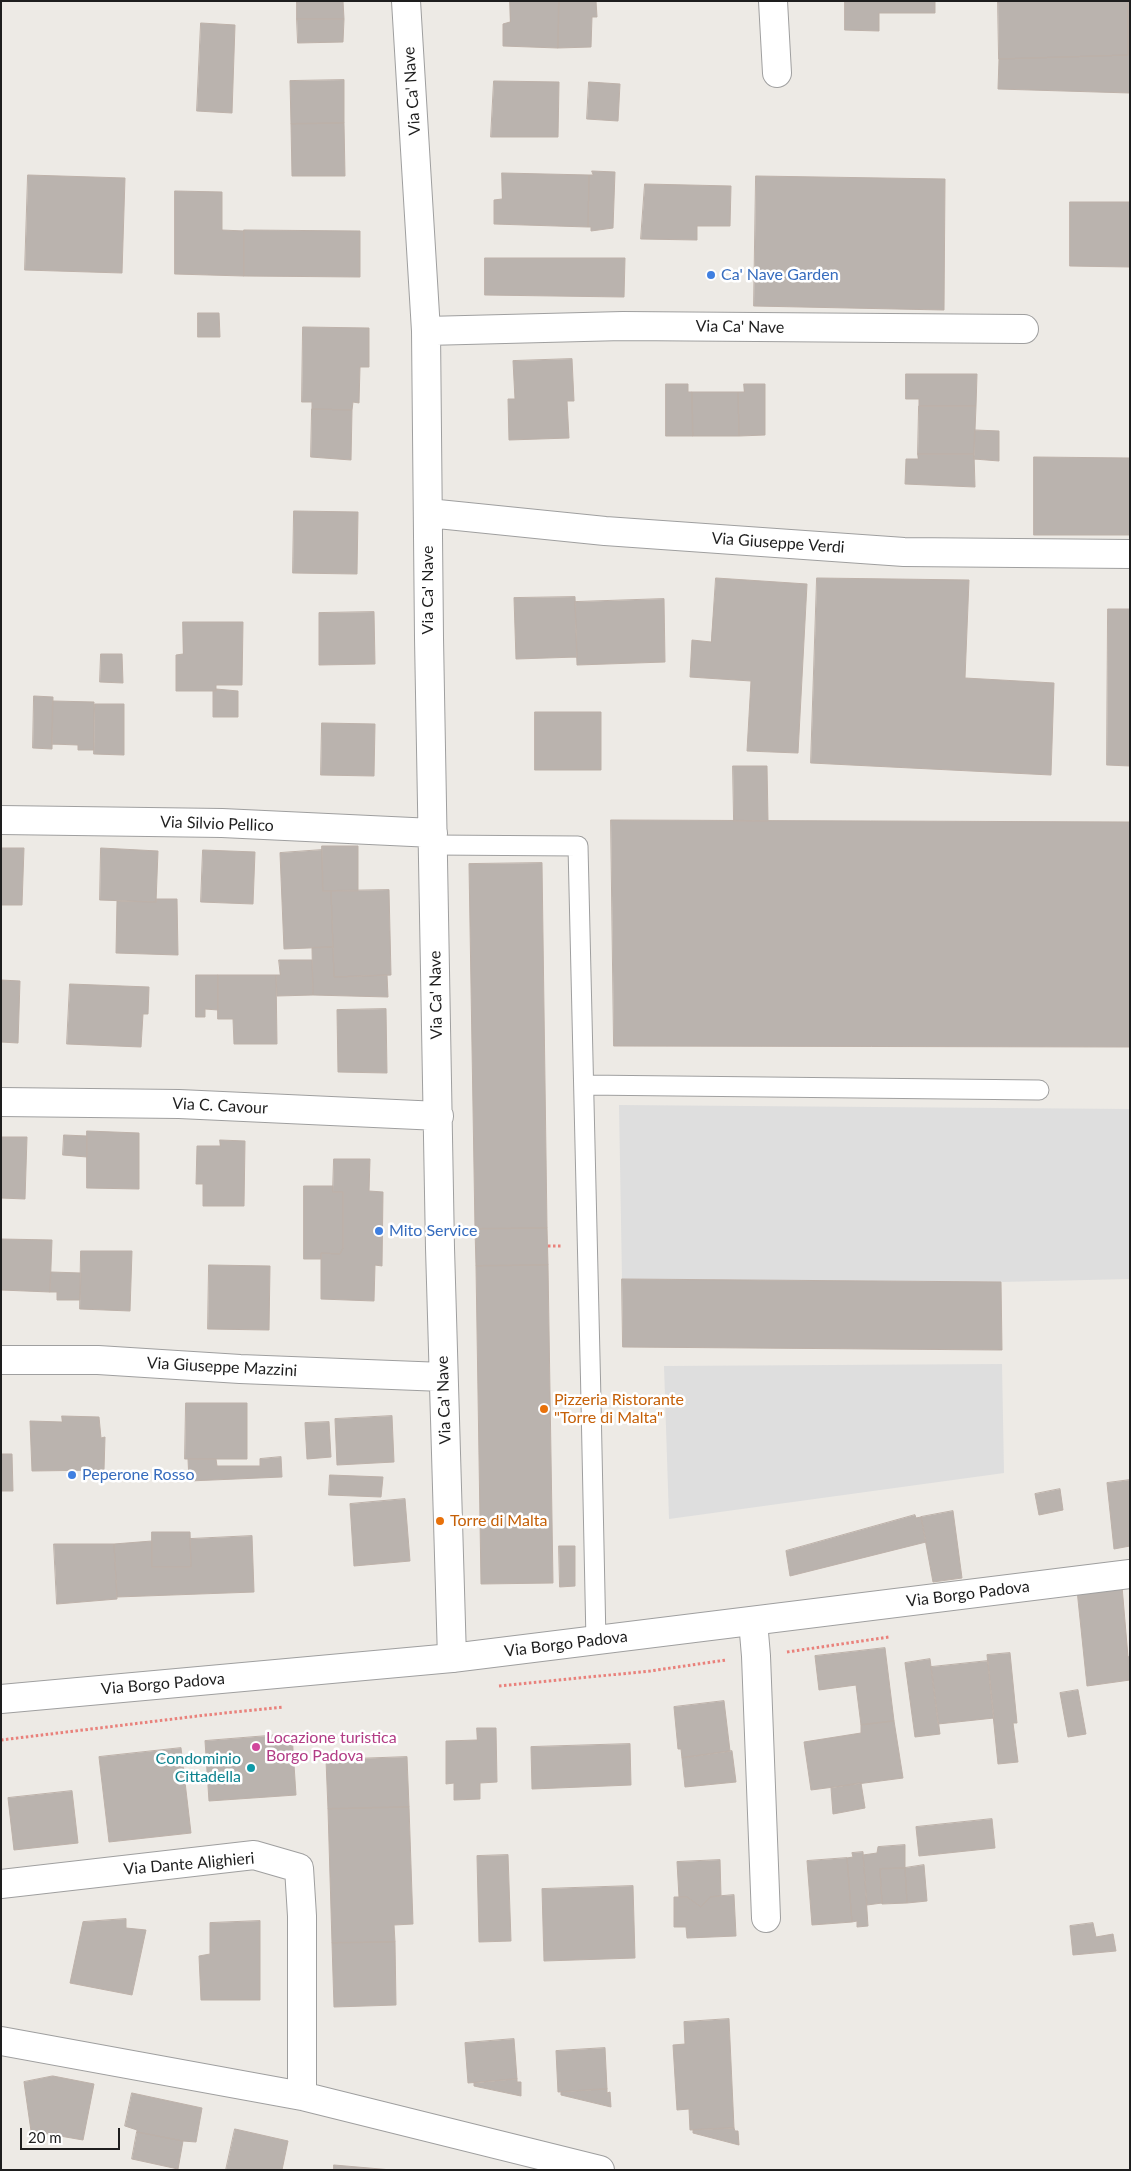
<!DOCTYPE html>
<html>
<head>
<meta charset="utf-8">
<style>
	body { margin:0 }
	#map { position:relative; width:1131px; height:2171px; overflow:hidden; background:#edeae5; font-family:Lato,sans-serif }
	canvas { display:block }
	.frame { position:absolute; inset:0; border:2px solid #1e1e1e; pointer-events:none }
	.scale { position:absolute; left:20px; top:2128px; width:100px; height:22px; box-sizing:border-box; border:2px solid #1e1e1e; border-top:0; padding-left:6px; font-size:15px; line-height:18px; white-space:nowrap; color:#1e1e1e; -webkit-text-stroke:4px #fff; paint-order:stroke }
</style>
</head>
<body>
<div id="map">
<canvas width="1131" height="2171"></canvas>
<div class="frame"></div>
<div class="scale">20 m</div>
</div>
<script>
const g = document.querySelector('canvas').getContext('2d');
g.lineJoin = 'round';
function fill(path, color) { g.fillStyle = color; g.fill(path, 'evenodd'); }
function trace(path, color, width, dash) { g.strokeStyle = color; g.lineWidth = width; g.lineCap = dash ? 'butt' : 'round'; g.setLineDash(dash || []); g.stroke(path); }
function drawText(font, color, halo, rows, align = 'center') {
  g.font = font + ' Lato,sans-serif'; g.lineWidth = 5; g.setLineDash([]); g.textBaseline = 'middle'; g.strokeStyle = halo; g.fillStyle = color; for (const [text, x, y, turn = 0] of rows) {
    g.save(); g.translate(x, y); g.rotate((+turn || 0) * Math.PI / 180); g.textAlign = isNaN(turn) ? turn : align; if (halo) g.strokeText(text, 0, 0); g.fillText(text, 0, 0); g.restore();
  }
}
fill(new Path2D(`
	M619,1105L1130,1109V1279L1001,1282L622,1279Z
	M1002,1364L1004,1473L669,1519L664,1366Z`), '#dedede');
const building = new Path2D(`
	M297,1H343L344,19H297Z
	M510,1H559L558,48L503,46V24L510,22Z
	M559,1H596L597,17H592L591,47L558,48Z
	M845,1H935V13H879V31L845,30Z
	M998,1H1128V55L999,59Z
	M1128,1H1130V93L998,89L999,59L1128,55Z
	M297,19H344L343,42L298,43Z
	M201,23L235,25L232,113L197,111Z
	M344,80V123L291,124L290,81Z
	M494,81L559,82L558,137H491Z
	M589,82L620,84L618,121L587,119Z
	M344,123L345,176H292L291,124Z
	M592,171L615,172L613,228L591,231V227H588L589,175H593Z
	M502,173L589,175L588,227L494,224V200L502,199Z
	M28,175L125,178L122,273L25,270Z
	M756,176L945,179L944,310L754,306Z
	M645,184L731,186L730,226H697V240L641,239Z
	M175,191L222,192V230L244,231V276L175,274Z
	M1070,202H1130V267L1070,266Z
	M244,230L360,231V277L244,276Z
	M485,258H625L624,297L485,295Z
	M198,313H219L220,337H198Z
	M303,327L369,328V367H360L359,403L353,402L352,410L312,409V402H302Z
	M572,359L574,401H567L569,438L509,440L508,399H515L513,361Z
	M906,374H977L976,406H919V399H906Z
	M666,384H688V392H692L693,436H666Z
	M744,384H765V435L739,436L738,392H744Z
	M692,392H738L739,436H693Z
	M919,406H976L974,454H918Z
	M312,409L352,410L351,460L311,457Z
	M975,430L999,431V461L974,459Z
	M918,454H974L975,487L905,484L906,459H918Z
	M1034,457L1130,458V535H1034Z
	M294,511L358,512L357,574L293,573Z
	M716,578L807,584L798,753L747,751L751,681L690,677L692,640L711,642Z
	M817,578L969,580L965,678L1054,683L1051,775L811,763Z
	M575,597L577,657L516,659L514,598Z
	M664,599L665,662L577,665L575,602Z
	M1108,609H1130V766L1107,765Z
	M374,612L375,664L319,665V613Z
	M183,622H243L242,685H216V691H176V655L183,654Z
	M101,654H122L123,683L100,682Z
	M216,689L238,691V717H213V691H216Z
	M34,696L53,697L52,749L33,748Z
	M53,701L94,702V750H78V745L52,744Z
	M95,704H124V755L94,754Z
	M535,712H601V770H535Z
	M322,723L375,724L374,776L321,775Z
	M733,766H767L768,821H734Z
	M611,820L1130,822V1047L614,1046Z
	M322,846H358V891H323Z
	M1,848H24L22,905H1Z
	M101,848L158,851L156,902L100,900Z
	M203,850L255,852L253,904L201,902Z
	M322,850L323,891H331L333,947L284,949L280,853Z
	M542,863L547,1228L475,1229L469,864Z
	M389,890L391,975L334,977L331,891Z
	M156,899H177L178,955L116,953L117,901L156,902Z
	M333,947L334,977L387,975L388,997L313,995L312,948Z
	M279,960H312L313,995L277,996L276,975H280Z
	M196,975H218V1010L205,1009V1017H196Z
	M218,975H276L277,1044H234L233,1019H218Z
	M1,980L20,981L18,1043L1,1042Z
	M70,984L149,987L148,1014H143L141,1047L67,1044Z
	M386,1009L387,1073L338,1072L337,1010Z
	M87,1131L139,1133V1189L87,1188Z
	M64,1135L87,1136V1157L63,1155Z
	M1,1137H27L25,1199L1,1198Z
	M220,1140L245,1141L244,1206H203V1184H196L197,1146H220Z
	M334,1159H370L369,1191L383,1192L382,1266L375,1265L374,1301L321,1299V1253L340,1254L343,1248V1192H333Z
	M304,1186H333V1192H343V1248L340,1254L321,1253V1259H304Z
	M547,1228L548,1265L476,1266L475,1229Z
	M1,1239L52,1240L50,1292L1,1290Z
	M81,1251H132L130,1311L80,1309Z
	M209,1265L270,1266L269,1330L208,1329Z
	M548,1265L553,1583L481,1584L476,1266Z
	M51,1272L81,1273L80,1300H57V1292H50Z
	M622,1279L1001,1282L1002,1350L623,1347Z
	M186,1403H247V1459H185Z
	M62,1416L99,1417L101,1438L105,1437L104,1470L32,1471L30,1421L62,1422Z
	M392,1416L394,1462L337,1465L335,1419Z
	M329,1422L331,1457L307,1459L305,1423Z
	M1,1454H12L13,1491H1Z
	M281,1457L282,1477L189,1481L188,1459H216L217,1466H260V1459Z
	M330,1475L383,1477L381,1497L329,1495Z
	M1130,1480V1546L1114,1549L1107,1483Z
	M1060,1489L1063,1510L1039,1515L1035,1494Z
	M405,1499L410,1561L354,1566L350,1504Z
	M953,1511L962,1578L933,1582L921,1517Z
	M915,1515L916,1518L921,1517L926,1542L790,1576L786,1551Z
	M152,1532H190L191,1567H152Z
	M252,1536L254,1592L117,1597L114,1544L152,1541V1567H191L190,1539Z
	M54,1544H114L117,1599L57,1604Z
	M559,1546H575V1586L560,1587Z
	M1122,1586L1128,1657L1130,1656V1680L1087,1686L1077,1590Z
	M885,1648L894,1721L861,1725L856,1685L819,1690L815,1656Z
	M1010,1653L1017,1723H1013L1018,1762L998,1764L987,1655Z
	M930,1659L940,1734L915,1737L905,1663Z
	M988,1661L994,1718L938,1724L931,1667Z
	M1078,1690L1086,1734L1068,1737L1060,1693Z
	M724,1701L730,1751L682,1758L681,1749H678L674,1707Z
	M894,1721L903,1778L811,1790L804,1742L861,1733V1725Z
	M477,1728H496L497,1782L480,1783V1799L454,1800V1783L446,1784V1741L477,1740Z
	M292,1734L296,1795L209,1801L205,1741Z
	M630,1744L631,1785L532,1789L531,1747Z
	M181,1748L191,1833L109,1842L99,1757Z
	M732,1751L736,1782L685,1787L682,1758Z
	M407,1757L409,1807L328,1809L326,1760Z
	M861,1783L865,1808L833,1814L831,1788Z
	M72,1791L78,1843L14,1850L8,1798Z
	M409,1807L413,1924L394,1925L395,1942L332,1943L328,1809Z
	M992,1819L995,1848L919,1856L916,1827Z
	M905,1845V1868L880,1869L882,1903L867,1905L863,1855L877,1853L878,1847Z
	M863,1852L868,1926L857,1927V1921L852,1922L847,1858L853,1857L852,1853Z
	M508,1855L511,1941L479,1942L477,1856Z
	M847,1858L852,1922L812,1925L807,1861Z
	M720,1860L721,1896L710,1897L701,1907L687,1897H679L677,1862Z
	M924,1865L927,1901L907,1903L905,1868Z
	M905,1868L907,1903L882,1904L880,1869Z
	M633,1886L635,1958L544,1961L542,1889Z
	M734,1895L736,1936L687,1938L686,1927H674V1897H687L701,1907L710,1897Z
	M126,1919V1928L146,1930L132,1995L70,1983L83,1922Z
	M260,1921V2000H201L199,1956L210,1954V1923Z
	M1093,1923L1096,1937L1113,1934L1116,1951L1073,1955L1070,1926Z
	M395,1942L396,2005L334,2007L332,1943Z
	M729,2019L734,2128L690,2130L689,2109L677,2110L673,2045L685,2044L684,2022Z
	M514,2039L517,2079L468,2083L465,2043Z
	M605,2048L607,2089L558,2092L556,2051Z
	M53,2076L94,2084L83,2140L31,2131L24,2082Z
	M517,2079V2082H521V2096L474,2086V2083Z
	M607,2089V2093L610,2092L611,2107L561,2095V2092Z
	M132,2093L202,2108L196,2142L183,2141L137,2132V2130L125,2126Z
	M734,2128L735,2131H738L739,2145L693,2133V2130Z
	M235,2129L288,2141L282,2170H226Z
	M137,2132L183,2141L178,2169L132,2159Z
	M334,2165L392,2170H334Z`);
fill(building, '#bab3ae');
trace(building, '#bdb1a9', 1);
const service = new Path2D(`
	M433,845L578,846C586,1111 590,1376 596,1641
	M585,1085L1039,1090`);
const minor = new Path2D(`
	M406,1L426,331L429,638L440,1248L452,1658
	M773,1L777,73
	M426,331L623,326L1024,329
	M428,513L605,531L904,552L1130,554
	M1,820L222,823L433,833
	M1,1102L179,1104L439,1116
	M1,1360H98L240,1369L443,1377
	M753,1621L756,1656L766,1918
	M1,1884L254,1855L299,1868L302,1916V2096
	M1,2041L302,2096L600,2170`);
const tertiary = new Path2D(`
	M1,1699L452,1658L1130,1574`);
trace(service, '#9f9f9f', 21);
trace(minor, '#9f9f9f', 30);
trace(tertiary, '#9f9f9f', 30);
trace(new Path2D(`
	M548,1246H562
	M787,1652L889,1637
	M499,1686L650,1671L726,1660
	M1,1740L206,1715L284,1707`), '#e9817b', 3, [2.5, 2.5]);
trace(service, '#fff', 19);
trace(minor, '#fff', 28);
trace(tertiary, '#fff', 28);
for (const [x, y, r, color] of [
	[711,275,5,"#3f7fe0"],
	[379,1231,5,"#3f7fe0"],
	[544,1409,5,"#e8710a"],
	[72,1475,5,"#3f7fe0"],
	[440,1521,5,"#e8710a"],
	[256,1747,5,"#d1479c"],
	[251,1768,5,"#0f9aa8"]
]) { const dot = new Path2D(); dot.arc(x, y, r, 0, 2 * Math.PI); g.fillStyle = color; g.fill(dot); trace(dot, '#fff', 2); }
drawText('16px', '#1e1e1e', '#fff', [
	["Via Ca' Nave",412,91,-94],
	["Via Ca' Nave",740,327,1],
	["Via Giuseppe Verdi",778,543,4],
	["Via Ca' Nave",428,590,-90],
	["Via Silvio Pellico",217,824,2],
	["Via Ca' Nave",436,995,-91],
	["Via C. Cavour",220,1106,3],
	["Via Giuseppe Mazzini",222,1367,3],
	["Via Ca' Nave",444,1400,-92],
	["Via Borgo Padova",968,1594,-7],
	["Via Borgo Padova",566,1644,-7],
	["Via Borgo Padova",163,1684,-5],
	["Via Dante Alighieri",189,1864,-5]
]);
drawText('16px', '#366cbe', '#fff', [
	["Ca' Nave Garden",721,275],
	["Mito Service",389,1231],
	["Peperone Rosso",82,1475]
], 'left');
drawText('16px', '#c56008', '#fff', [
	["Pizzeria Ristorante",554,1400],
	["\"Torre di Malta\"",554,1418],
	["Torre di Malta",450,1521]
], 'left');
drawText('16px', '#b23c85', '#fff', [
	["Locazione turistica",266,1738],
	["Borgo Padova",266,1756]
], 'left');
drawText('16px', '#0d838f', '#fff', [
	["Condominio",241,1759],
	["Cittadella",241,1777]
], 'right');
</script>
</body>
</html>
